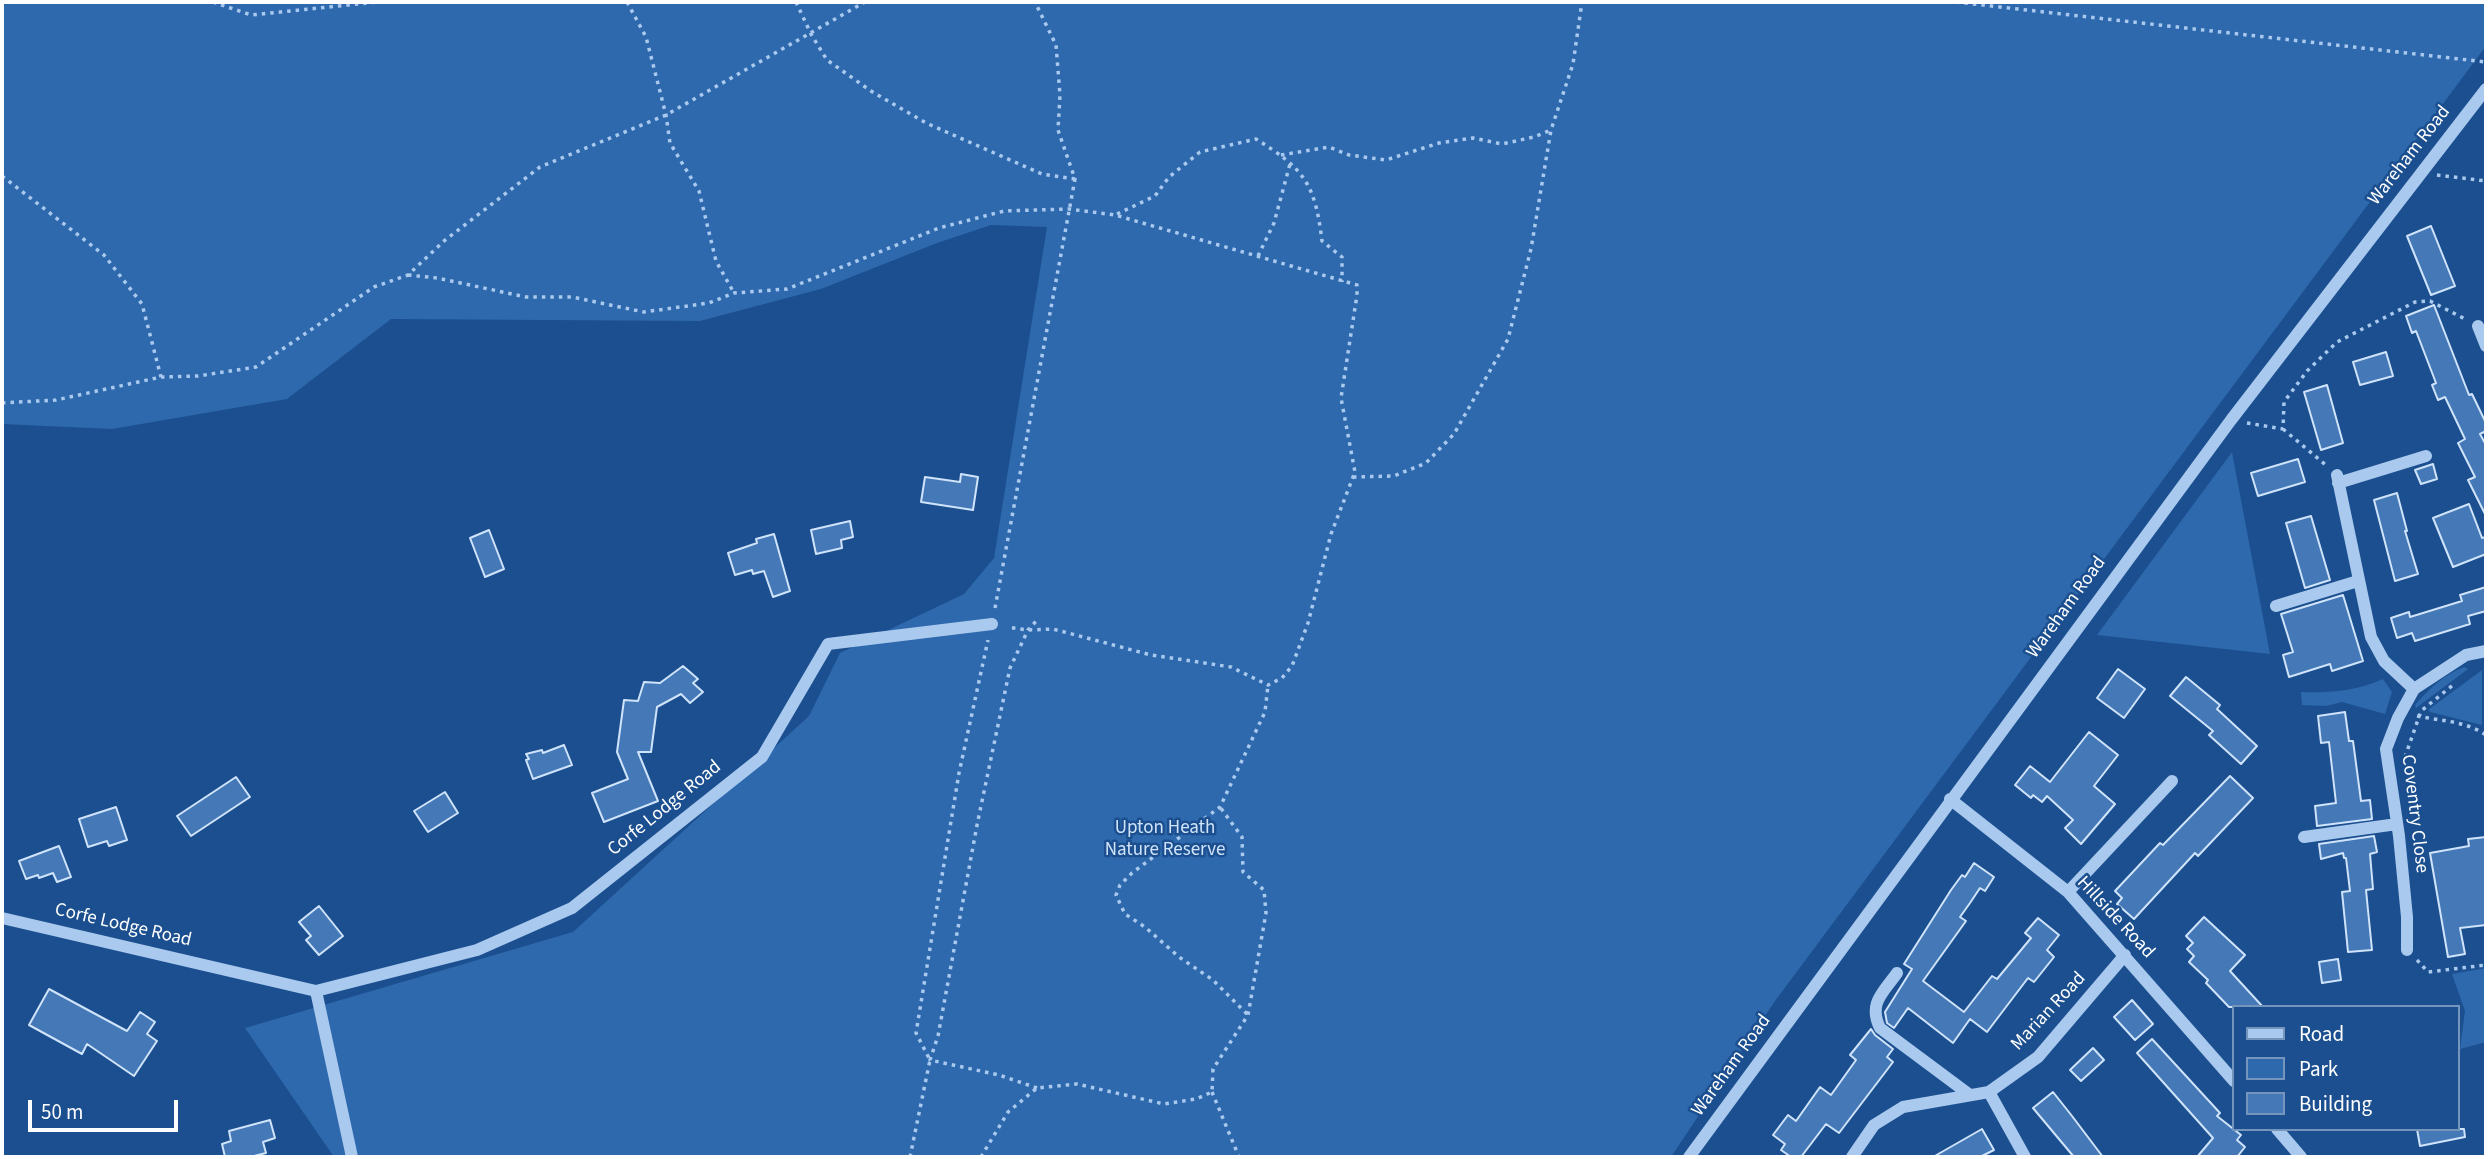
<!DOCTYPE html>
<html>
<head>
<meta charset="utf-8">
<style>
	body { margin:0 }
	#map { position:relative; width:2488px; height:1159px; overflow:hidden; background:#1b4f8f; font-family:"Source Sans 3",sans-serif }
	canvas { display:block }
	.frame { position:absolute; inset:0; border:4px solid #fff; pointer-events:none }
	.legend { position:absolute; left:2232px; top:1005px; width:228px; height:126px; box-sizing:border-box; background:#1b4f8f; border:2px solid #7695bc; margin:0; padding:9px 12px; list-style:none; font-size:21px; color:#fff }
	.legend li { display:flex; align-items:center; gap:14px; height:35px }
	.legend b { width:35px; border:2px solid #7695bc }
	.scale { position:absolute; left:28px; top:1100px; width:150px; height:32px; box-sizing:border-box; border:4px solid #fff; border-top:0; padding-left:9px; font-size:21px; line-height:24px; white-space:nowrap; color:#fff; -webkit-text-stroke:5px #1b4f8f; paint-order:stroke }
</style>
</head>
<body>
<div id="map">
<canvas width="2488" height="1159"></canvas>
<div class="frame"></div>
<ul class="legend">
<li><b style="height:9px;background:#a9c9ee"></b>Road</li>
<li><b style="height:19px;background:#2e69ad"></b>Park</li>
<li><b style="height:19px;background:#4478b7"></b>Building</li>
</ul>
<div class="scale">50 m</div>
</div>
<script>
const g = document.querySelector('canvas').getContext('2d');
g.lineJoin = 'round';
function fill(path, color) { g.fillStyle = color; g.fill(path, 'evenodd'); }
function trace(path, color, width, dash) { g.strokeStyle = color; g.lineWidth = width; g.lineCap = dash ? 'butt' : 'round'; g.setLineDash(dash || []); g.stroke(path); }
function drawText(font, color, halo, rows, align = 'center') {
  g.font = font + ' "Source Sans 3",sans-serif'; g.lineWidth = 5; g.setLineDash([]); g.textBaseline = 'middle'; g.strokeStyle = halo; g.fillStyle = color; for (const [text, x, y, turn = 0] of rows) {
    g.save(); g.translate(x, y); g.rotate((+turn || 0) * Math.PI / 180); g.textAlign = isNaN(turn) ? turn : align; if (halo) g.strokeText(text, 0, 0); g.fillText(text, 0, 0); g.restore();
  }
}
fill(new Path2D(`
	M2,2H2486V46L1775,1001L1671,1157H334L245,1028L573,932L809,716L840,653L964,594L994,558L1047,227L991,225L937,243L821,289L700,321L391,319L287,399L112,429L2,424Z
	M2232,452L2270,654L2097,635Z
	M2464,667L2468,669L2416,708L2415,705C2430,688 2442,676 2464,667Z
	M2482,670V725L2430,712L2428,710Z
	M2383,679L2392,692L2385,714L2342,702L2326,706L2302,705L2301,692C2331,693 2356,691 2383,679Z
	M2486,968V1042L2460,1049L2465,1011L2452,974Z`), '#2e69ad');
const building = new Path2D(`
	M2431,226L2455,286L2431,295L2407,236Z
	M2434,305L2469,395L2472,394L2486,423V431L2480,434L2486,445V516L2468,480L2475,477L2458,443L2465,439L2445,397L2438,400L2432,385L2436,383L2416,331L2412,333L2406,316Z
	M2386,352L2393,376L2360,385L2353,362Z
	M2327,385L2343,443L2321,450L2304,392Z
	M2298,459L2305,482L2258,496L2251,473Z
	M2433,464L2437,479L2421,484L2415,470Z
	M961,474L978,477L973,510L921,502L925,477L960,482Z
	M2397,493L2407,531H2405L2418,574L2395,581L2374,500Z
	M2469,504L2482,538L2486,537V554L2453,567L2433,518Z
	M2311,516L2330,580L2305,588L2286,523Z
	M850,521L853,537L841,540L842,548L816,554L811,530Z
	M489,530L504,569L485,577L470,538Z
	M774,534L790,591L773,597L764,571L753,574L752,570L735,575L728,553L757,543L756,539Z
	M2486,587V611L2468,616L2470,624L2415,641L2412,633L2397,638L2391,618L2409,612L2410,617L2462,601L2460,595Z
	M2343,595L2363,661L2332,671L2330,664L2289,677L2283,655L2293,652L2281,614Z
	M683,666L698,679L693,683L703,692L690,703L681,694L657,707L651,752H638L658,801L604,822L592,793L628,779L617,752L624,700L638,701L644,682L660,683Z
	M2118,669L2145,689L2124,718L2097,698Z
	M2186,677L2220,705L2217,709L2257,746L2241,764L2209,735L2213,731L2170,696Z
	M2345,712L2349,741H2353L2361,801L2370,800L2372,819L2317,826L2315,806L2336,803L2329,742L2321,743L2318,716Z
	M2089,732L2118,755L2094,786L2115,804L2081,844L2065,828L2073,820L2047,796L2042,802L2033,795L2031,798L2015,785L2030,766L2050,782Z
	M564,745L572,765L533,779L526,760L529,759L526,754L542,750L543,753Z
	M2230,776L2253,798L2198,856L2195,853L2134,919L2117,904L2122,898L2115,891L2160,843L2163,845Z
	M236,777L250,797L191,836L177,816Z
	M445,792L458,813L428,832L414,811Z
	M116,807L127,840L109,846L107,841L88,847L79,819Z
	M2374,836L2377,852L2370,854L2373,889L2366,890L2372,950L2348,952L2342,892L2350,891L2346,858H2344L2343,853L2321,859L2319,844Z
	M2486,837V925L2460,928L2465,954L2448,957L2430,853L2469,846L2468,839Z
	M59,846L71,877L57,882L53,873L39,878L38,875L26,879L19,861Z
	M1974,863L1994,877L1985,891L1980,888L1970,903L1960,917L1966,921L1923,981L1964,1012L1992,976L1997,979L2031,938L2025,933L2038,918L2059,935L2047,950L2054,957L2034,982L2028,978L1987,1032L1970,1019L1953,1043L1908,1008L1894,1028L1887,1023L1885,1012L1912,969L1904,964L1951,890L1962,875L1965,877Z
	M319,906L343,936L319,955L306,940L311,936L299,922Z
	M2204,917L2245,955L2230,971L2263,1007H2229L2206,983L2208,980L2189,962L2194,956L2187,949L2193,943L2186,936Z
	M2338,959L2341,980L2322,983L2319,962Z
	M49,989L127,1031L140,1012L155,1022L147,1034L157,1041L134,1076L87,1044L82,1054L29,1025Z
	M2132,1000L2153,1024L2135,1040L2114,1017Z
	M1871,1029L1875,1035L1893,1049L1887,1057L1893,1062L1839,1133L1826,1124L1801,1157H1791L1781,1150L1785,1144L1773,1135L1788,1115L1796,1121L1820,1087L1831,1095L1856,1060L1850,1055Z
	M2152,1039L2220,1113L2217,1116L2241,1135L2237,1140L2245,1147L2237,1157H2197L2213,1138L2137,1053Z
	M2093,1048L2104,1060L2081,1081L2070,1070Z
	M2053,1092L2072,1116L2103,1157H2074L2033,1108Z
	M270,1120L275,1138L263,1142L266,1153L250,1157H225L222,1144L231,1141L229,1131Z
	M1982,1129L1994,1150L1980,1157H1933Z
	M2417,1129H2464L2465,1137L2420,1146Z`);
fill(building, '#4478b7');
trace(building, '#cfe3fa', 2);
trace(new Path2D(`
	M213,2L251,15L377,2
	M627,2L646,37L666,115L670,143L699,191L716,261L734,293
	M796,2L811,34L827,60L871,91L926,123L1042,174L1075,179
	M1956,2L2486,62
	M1281,155L1329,147L1349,155L1386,160L1439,143L1473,138L1502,144L1534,137L1551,130
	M2437,175L2486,181
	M2,176L104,255L142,304L161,377
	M1117,214L1155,196L1169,177L1200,152L1256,139C1304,169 1315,183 1322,241L1342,257V282
	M1258,256L1274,223L1290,164
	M408,275L437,278L526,297H572L644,312L709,303L734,293L787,289L939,228L1004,211L1069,209L1115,215L1357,285V295L1341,398L1355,472L1331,534L1308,623L1292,666L1282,678L1268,685L1231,667L1151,655L1053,629L1028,630L1007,627
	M2,403L56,400L161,377L198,376L256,367L374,287L408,275L444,241L540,167L666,115L865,2
	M2247,423L2283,429L2284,402L2307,371L2337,342L2415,302L2430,301L2465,319
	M2283,429L2327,466
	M1353,477L1394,476L1426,463L1454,434L1508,339L1531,249L1551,130L1573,64L1582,2
	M995,608L1075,179L1058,130L1060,95L1056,45L1035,2
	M2417,716C2441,721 2466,721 2486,735
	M2405,757L2421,711L2453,685
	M2417,960L2428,972L2486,965
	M1247,1014L1213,980L1179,957L1145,927L1125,914L1116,895L1120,885L1132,873L1220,807L1265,712L1268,685
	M1037,1088L999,1075L930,1060L938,1036L977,825L1010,668L1028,630L1039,618
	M1212,1092L1239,1157
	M910,1157L930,1060L916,1033L959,773L988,640
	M981,1157L1008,1112L1037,1088L1077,1084L1164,1104L1196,1099L1212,1092L1213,1069L1248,1015L1266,913L1264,890L1243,872L1242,837L1220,807`), '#a9c9ee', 3.5, [3.5, 5]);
trace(new Path2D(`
	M2478,326L2486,346
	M2337,475L2371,637L2384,661L2414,689
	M2338,483L2426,456
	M2276,606L2358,581
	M1950,799L2068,892L2234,1081
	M2304,837L2397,824
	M2068,892L2172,781
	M2,918L316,991L352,1157
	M2407,950V917L2399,836L2386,749L2398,718L2414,689L2466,655L2486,651
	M1897,973C1883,993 1868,1003 1880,1028L1970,1095
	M316,991L477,950L572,908L762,757L828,644L992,624
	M1989,1092L2025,1157
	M2277,1129L2301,1157
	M1689,1157L2231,420L2486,89
	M1852,1157L1874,1125L1903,1107L1989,1092L2038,1057L2125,955`), '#a9c9ee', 12);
drawText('19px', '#fff', '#1b4f8f', [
	["Wareham Road",2410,156,-52],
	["Wareham Road",2067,608,-54],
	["Corfe Lodge Road",665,809,-39],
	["Coventry Close",2414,814,83],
	["Hillside Road",2115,918,47],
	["Corfe Lodge Road",123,926,13],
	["Marian Road",2049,1012,-47],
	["Wareham Road",1732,1066,-54]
]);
drawText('19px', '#cfe3fa', '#1b4f8f', [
	["Upton Heath",1165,829],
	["Nature Reserve",1165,851]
]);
</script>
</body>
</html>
